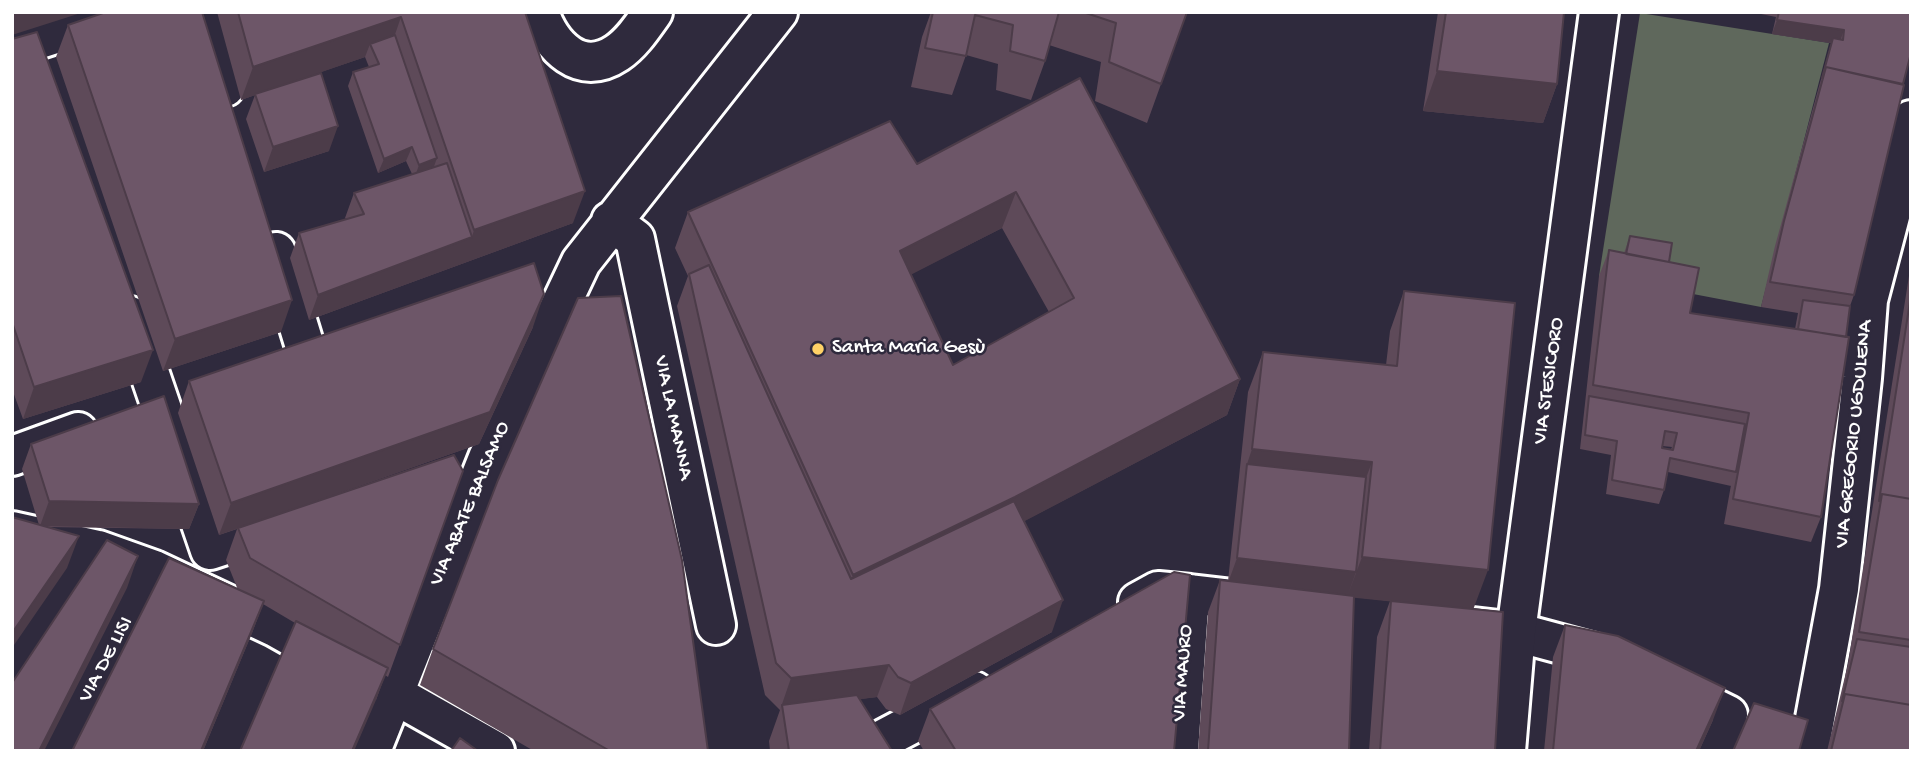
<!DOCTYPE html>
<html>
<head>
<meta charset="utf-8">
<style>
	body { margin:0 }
	#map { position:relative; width:1923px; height:763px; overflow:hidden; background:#2f2a3d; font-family:"Gochi Hand",sans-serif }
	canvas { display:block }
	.frame { position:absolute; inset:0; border:14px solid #fff; pointer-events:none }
</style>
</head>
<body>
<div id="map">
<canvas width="1923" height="763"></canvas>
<div class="frame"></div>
</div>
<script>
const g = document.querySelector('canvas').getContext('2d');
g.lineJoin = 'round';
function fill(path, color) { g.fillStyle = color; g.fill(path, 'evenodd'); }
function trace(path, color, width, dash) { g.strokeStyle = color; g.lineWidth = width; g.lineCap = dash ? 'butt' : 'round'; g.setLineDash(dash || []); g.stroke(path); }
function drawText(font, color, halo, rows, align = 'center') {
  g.font = font + ' "Gochi Hand",sans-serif'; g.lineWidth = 5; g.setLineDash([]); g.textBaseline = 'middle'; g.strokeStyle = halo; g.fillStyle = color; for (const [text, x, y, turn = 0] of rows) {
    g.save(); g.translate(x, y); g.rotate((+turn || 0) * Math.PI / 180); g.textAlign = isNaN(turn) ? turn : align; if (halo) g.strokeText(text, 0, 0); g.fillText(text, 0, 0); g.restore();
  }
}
fill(new Path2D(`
	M1640,13L1829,43L1761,307L1599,276Z`), '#5f685c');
const minor = new Path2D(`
	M202,12L225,87
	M539,12C551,46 580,78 617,53C632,43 643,26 653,12
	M12,48L123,12
	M611,221L635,239L716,625
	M276,252L306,350
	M130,316L210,550L280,527
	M12,456L78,432
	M12,531L98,550L154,570L275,627L495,751
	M1138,602L1158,591L1190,594L1516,632L1609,657
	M12,678L98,550
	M1669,686L1728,715L1712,751
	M874,744L974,691
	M59,751L154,570
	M371,751L488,458L581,262L778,12
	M1179,751L1190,594
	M1356,751L1362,615
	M1809,751L1839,589L1862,378L1868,300L1900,178L1911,120`);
const tertiary = new Path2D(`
	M1506,751L1516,632L1599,12`);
trace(minor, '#fff', 44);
trace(tertiary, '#fff', 44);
trace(minor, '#2f2a3d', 38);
trace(tertiary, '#2f2a3d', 38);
fill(new Path2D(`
	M217,12H525L573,223L309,320L290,258L299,233L346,219L345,218L354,193L412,174L406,161L378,173L348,86L353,72L369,67L365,57L300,79L329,151L264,172L246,119L255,95L241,100Z
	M931,12H1187L1147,123L1095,101L1101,62L1049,45L1045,61L1031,100L996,90L998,64L966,55L952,95L911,87L922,37Z
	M1438,12H1564L1557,84L1543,123L1423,111Z
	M1751,12H1911L1854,295L1850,306L1821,517L1811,542L1724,524L1731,485V486L1668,472L1664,490L1659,504L1606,494L1611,455L1580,449L1599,276L1609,250L1624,253L1630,236L1669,262L1690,313L1795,329L1798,313L1761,307L1775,246L1831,43L1772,34L1776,17ZM1662,446L1672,447L1671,449L1662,448Z
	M68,25L281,332L163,371L56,57Z
	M12,39L141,382L23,419L12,389Z
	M1080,78L1240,379L1227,415L1024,521L1052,632L900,715L886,709L877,697L859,699L892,751H770L769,741L780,710L765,695L677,306L688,276L675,248L688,212L917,164ZM1002,228L1049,312L953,365L911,274Z
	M1911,263V751H1827L1848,664Z
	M1404,291L1473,609L1495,751H1369L1377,637L1390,601L1354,597L1349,751H1198L1208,612L1220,580L1228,581L1248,392L1263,352L1386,365L1390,331Z
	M533,327L479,444L274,516L463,471L388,677L385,675L376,700L295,623L263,604L252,633L203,751H72L238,590L226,560L237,529L219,535L178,413L189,381Z
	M31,444L199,504L189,529L46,527L67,568L39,525L22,469Z
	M1565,625L1713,720L1699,751H1544L1553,657Z
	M433,649L708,751H534L420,685Z
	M930,709L1174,751H924L918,741Z`), '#5e4a59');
fill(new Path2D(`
	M13,12H84L12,35Z
	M401,17L390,49L370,44L365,57L241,100L253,67Z
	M1777,20L1844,30L1839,44L1772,34Z
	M1437,71L1557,84L1543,123L1423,111Z
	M338,126L329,151L264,172L273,147Z
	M412,147L406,161L378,173L384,159Z
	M437,158L432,172L414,179L419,165Z
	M585,191L573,223L309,320L318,295L472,237L474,230Z
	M1016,192L1002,228L887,287L900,251Z
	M544,294L533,327L479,444L219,535L231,503Z
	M292,300L281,332L163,371L175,339Z
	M153,350L141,382L23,419L34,387Z
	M1240,379L1227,415L1002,533L840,611L853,575Z
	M1252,449L1372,462L1357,502L1247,464Z
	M49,501L199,504L189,529L40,526Z
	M79,536L67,568L12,648V633Z
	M138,556L127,588L44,751H39Z
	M1362,557L1488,570L1473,610L1347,597Z
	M1237,558L1356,572L1347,597L1228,583Z
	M1063,600L1052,632L900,715L911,683Z
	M264,601L252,633L203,751H201Z
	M889,665L877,697L783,710L782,705L780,710L791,678Z
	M388,668L376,700L354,751H352Z
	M1725,688L1713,720L1699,751H1696Z`), '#4c3c49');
const building = new Path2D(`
	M106,12H202L292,300L175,339L68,25Z
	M238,12H525L585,191L474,230L401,17L253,67Z
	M933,12H1059L1045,61L1010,51L1013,25L975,15L966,56L925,48Z
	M1083,12H1187L1161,84L1109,62L1116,23Z
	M1446,12H1564L1557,84L1437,71Z
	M1779,12H1911V53L1903,84L1826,67L1822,78L1833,38L1843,40L1844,30L1777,20Z
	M37,32L153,350L34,387L12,322V39Z
	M395,35L437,158L419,165L412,147L384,159L353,72L379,64L370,44Z
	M1826,67L1904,85L1854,295L1770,282L1784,221Z
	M321,73L338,126L273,147L255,94Z
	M1080,78L1240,379L1015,497L853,575L688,212L890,121L917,164ZM1016,192L1074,298L953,365L900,251Z
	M447,163L472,237L318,295L299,233L364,214L354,193Z
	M1630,236L1672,243L1669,262L1626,254Z
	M1609,250L1699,268L1690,313L1849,337L1821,517L1733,499L1749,413L1593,385Z
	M534,263L544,294L490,412L231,503L189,381Z
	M709,265L851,579L1014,501L1063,600L911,683L898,677L889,665L791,678L776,663L689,274Z
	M1404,291L1515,303L1488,570L1362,557L1372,462L1252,449L1263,352L1397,366Z
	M1911,295V499L1882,494L1879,501Z
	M621,296L682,560L708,751H610L433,649L498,480L578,298Z
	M1803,300L1850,306L1846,337L1798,329Z
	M164,396L199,504L49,501L31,444Z
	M1589,396L1745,424L1736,472L1670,458L1664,490L1612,480L1617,441L1585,435ZM1665,431L1677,433L1673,450L1662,448Z
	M454,455L463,471L400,645L250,558L238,528Z
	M1247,464L1366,477L1356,572L1237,558Z
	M1882,494L1911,499V640L1859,632Z
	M12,517L79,536L12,633Z
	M107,540L138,556L39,751H12V683Z
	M169,558L264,601L201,751H72Z
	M1174,572L1190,575L1174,751H956L930,709Z
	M1220,580L1354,596L1349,751H1208Z
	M1391,601L1503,612L1495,751H1380Z
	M296,621L388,668L352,751H240Z
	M1565,625L1618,636L1725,688L1696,751H1553Z
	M1857,639L1911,647V705L1845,694L1842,701Z
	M1845,694L1911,705V751H1831Z
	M857,695L892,751H789L782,705Z
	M1754,703L1808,720L1799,751H1733Z
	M460,738L478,751H451Z`);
fill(building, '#6d5668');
trace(building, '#4c3c49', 2);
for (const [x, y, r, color] of [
	[818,349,7,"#ffd166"]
]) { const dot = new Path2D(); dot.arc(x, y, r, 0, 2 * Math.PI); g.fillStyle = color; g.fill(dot); trace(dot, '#2f2a3d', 2.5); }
drawText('21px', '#fff', '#2f2a3d', [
	["Santa Maria Gesù",832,349]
], 'left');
drawText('21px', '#fff', '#2f2a3d', [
	["VIA STESICORO",1550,381,-82],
	["VIA LA MANNA",672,418,78],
	["VIA GREGORIO UGDULENA",1855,434,-84],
	["VIA ABATE BALSAMO",471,504,-67],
	["VIA DE LISI",107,660,-62],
	["VIA MAURO",1184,673,-86]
]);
</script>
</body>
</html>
